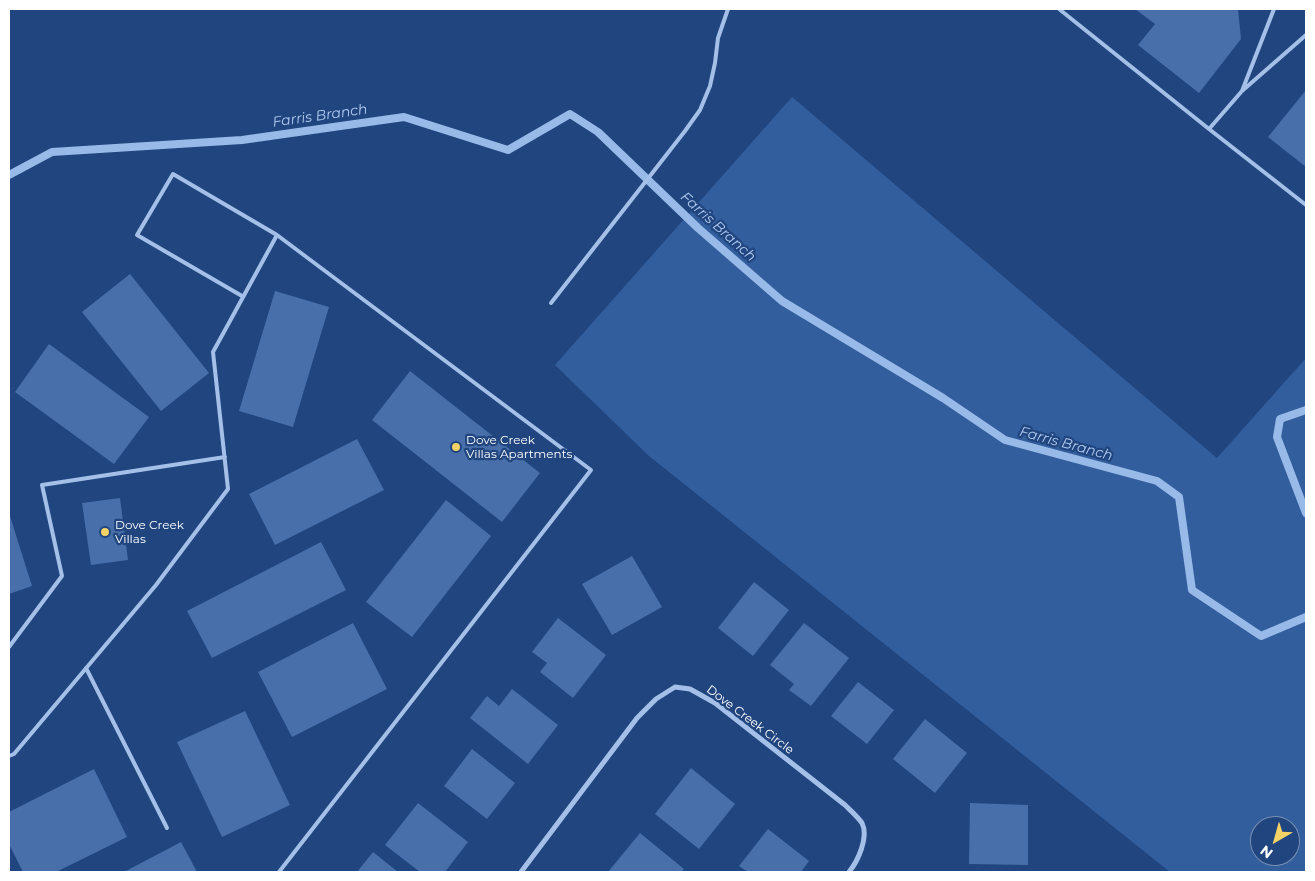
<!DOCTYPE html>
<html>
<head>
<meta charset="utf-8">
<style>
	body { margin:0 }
	#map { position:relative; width:1315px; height:881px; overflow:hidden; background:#20457f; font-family:Montserrat,sans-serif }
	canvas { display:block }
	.frame { position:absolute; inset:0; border:10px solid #fff; pointer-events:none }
	.north { position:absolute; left:1250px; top:816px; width:50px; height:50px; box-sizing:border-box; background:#20457f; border:1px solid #798fb2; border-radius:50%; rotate:218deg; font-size:14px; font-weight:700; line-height:20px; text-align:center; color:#fff }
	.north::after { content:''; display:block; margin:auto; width:18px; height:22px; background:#f5d265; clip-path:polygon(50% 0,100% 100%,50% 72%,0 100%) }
</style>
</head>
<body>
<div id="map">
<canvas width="1315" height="881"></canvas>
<div class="frame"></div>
<div class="north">N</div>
</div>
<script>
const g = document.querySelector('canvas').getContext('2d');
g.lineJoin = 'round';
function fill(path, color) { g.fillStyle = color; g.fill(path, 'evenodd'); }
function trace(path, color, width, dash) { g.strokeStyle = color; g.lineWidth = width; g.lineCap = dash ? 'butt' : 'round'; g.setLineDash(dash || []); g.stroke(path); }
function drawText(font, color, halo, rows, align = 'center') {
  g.font = font + ' Montserrat,sans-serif'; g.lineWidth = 4.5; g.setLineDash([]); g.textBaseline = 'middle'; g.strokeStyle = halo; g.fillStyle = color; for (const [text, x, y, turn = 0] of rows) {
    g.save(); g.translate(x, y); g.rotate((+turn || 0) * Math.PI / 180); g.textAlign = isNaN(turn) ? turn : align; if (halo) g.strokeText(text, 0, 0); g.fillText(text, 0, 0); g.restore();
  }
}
fill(new Path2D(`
	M792,97L1217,458L1306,358V872H1170L649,456L555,365ZM1260,826H1290V856H1260Z`), '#335e9d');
trace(new Path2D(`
	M9,175L52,152L242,140L404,117L508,150L570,114L598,132L698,228L782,301L943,398L1005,440L1157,481L1179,497L1192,590L1261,636L1306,617
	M1306,410L1280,419L1277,437L1306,513`), '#98bae9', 8);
fill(new Path2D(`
	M1135,9H1238L1241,39L1199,93L1138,45L1155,24Z
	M1306,90V167L1268,137Z
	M130,274L209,373L161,411L82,312Z
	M275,291L329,307L293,427L239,411Z
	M49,344L149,417L114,464L15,392Z
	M410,371L540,473L502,522L372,420Z
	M357,439L384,490L275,545L249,494Z
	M120,498L128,560L91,565L82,503Z
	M446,500L491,536L412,637L366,602Z
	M9,513L32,586L9,594Z
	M321,542L346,590L212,658L187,611Z
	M632,556L662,607L612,635L582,584Z
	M754,582L789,610L753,656L718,628Z
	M558,618L606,655L573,698L540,672L547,663L532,652Z
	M353,623L387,689L292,737L258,672Z
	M804,623L849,658L811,706L789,690L794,684L770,665Z
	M858,682L894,710L867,744L831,716Z
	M512,689L558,725L528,764L470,718L487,696L499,706Z
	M245,711L290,805L222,837L177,742Z
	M925,719L967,753L935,793L893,759Z
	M472,749L515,783L487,819L444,786Z
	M691,768L735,804L699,849L655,814Z
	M94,769L127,837L56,872H23L9,844V812Z
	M418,803L468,842L445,872H420L385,845Z
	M970,803L1028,805V865L969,864Z
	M768,829L809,861L801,872H748L739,866Z
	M640,833L684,869L681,872H608Z
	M181,842L197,872H124Z
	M373,852L398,872H357Z`), '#486fa9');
trace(new Path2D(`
	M1059,9L1209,129L1306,205
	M1242,91L1274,9
	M1209,129L1242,91L1306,35
	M242,296L137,235L173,174L277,235
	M551,303L685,131L700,110L710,86L715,63L718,38L728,9
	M9,647L62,576L42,485L225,457
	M86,668L167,828
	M9,756L14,754L156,585L228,489L213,352L277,235L591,470L279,872`), '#a4c0e8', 4);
trace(new Path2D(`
	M521,872L637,718L656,699L675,687L690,689L715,703L845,805C850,810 858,817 862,823C869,837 858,861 849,872`), '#a4c0e8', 5);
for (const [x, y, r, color] of [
	[456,447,5,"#f5d265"],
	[105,532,5,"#f5d265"]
]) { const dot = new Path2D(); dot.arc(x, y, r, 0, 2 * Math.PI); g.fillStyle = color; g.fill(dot); trace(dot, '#20457f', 2); }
drawText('12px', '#fff', '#20457f', [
	["Dove Creek",466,440],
	["Villas Apartments",466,454],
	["Dove Creek",115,525],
	["Villas",115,539]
], 'left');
drawText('12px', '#fff', '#20457f', [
	["Dove Creek Circle",750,720,37]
]);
drawText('italic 14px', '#b0caef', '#20457f', [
	["Farris Branch",320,116,-8],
	["Farris Branch",718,227,42],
	["Farris Branch",1066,444,15]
]);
</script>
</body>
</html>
